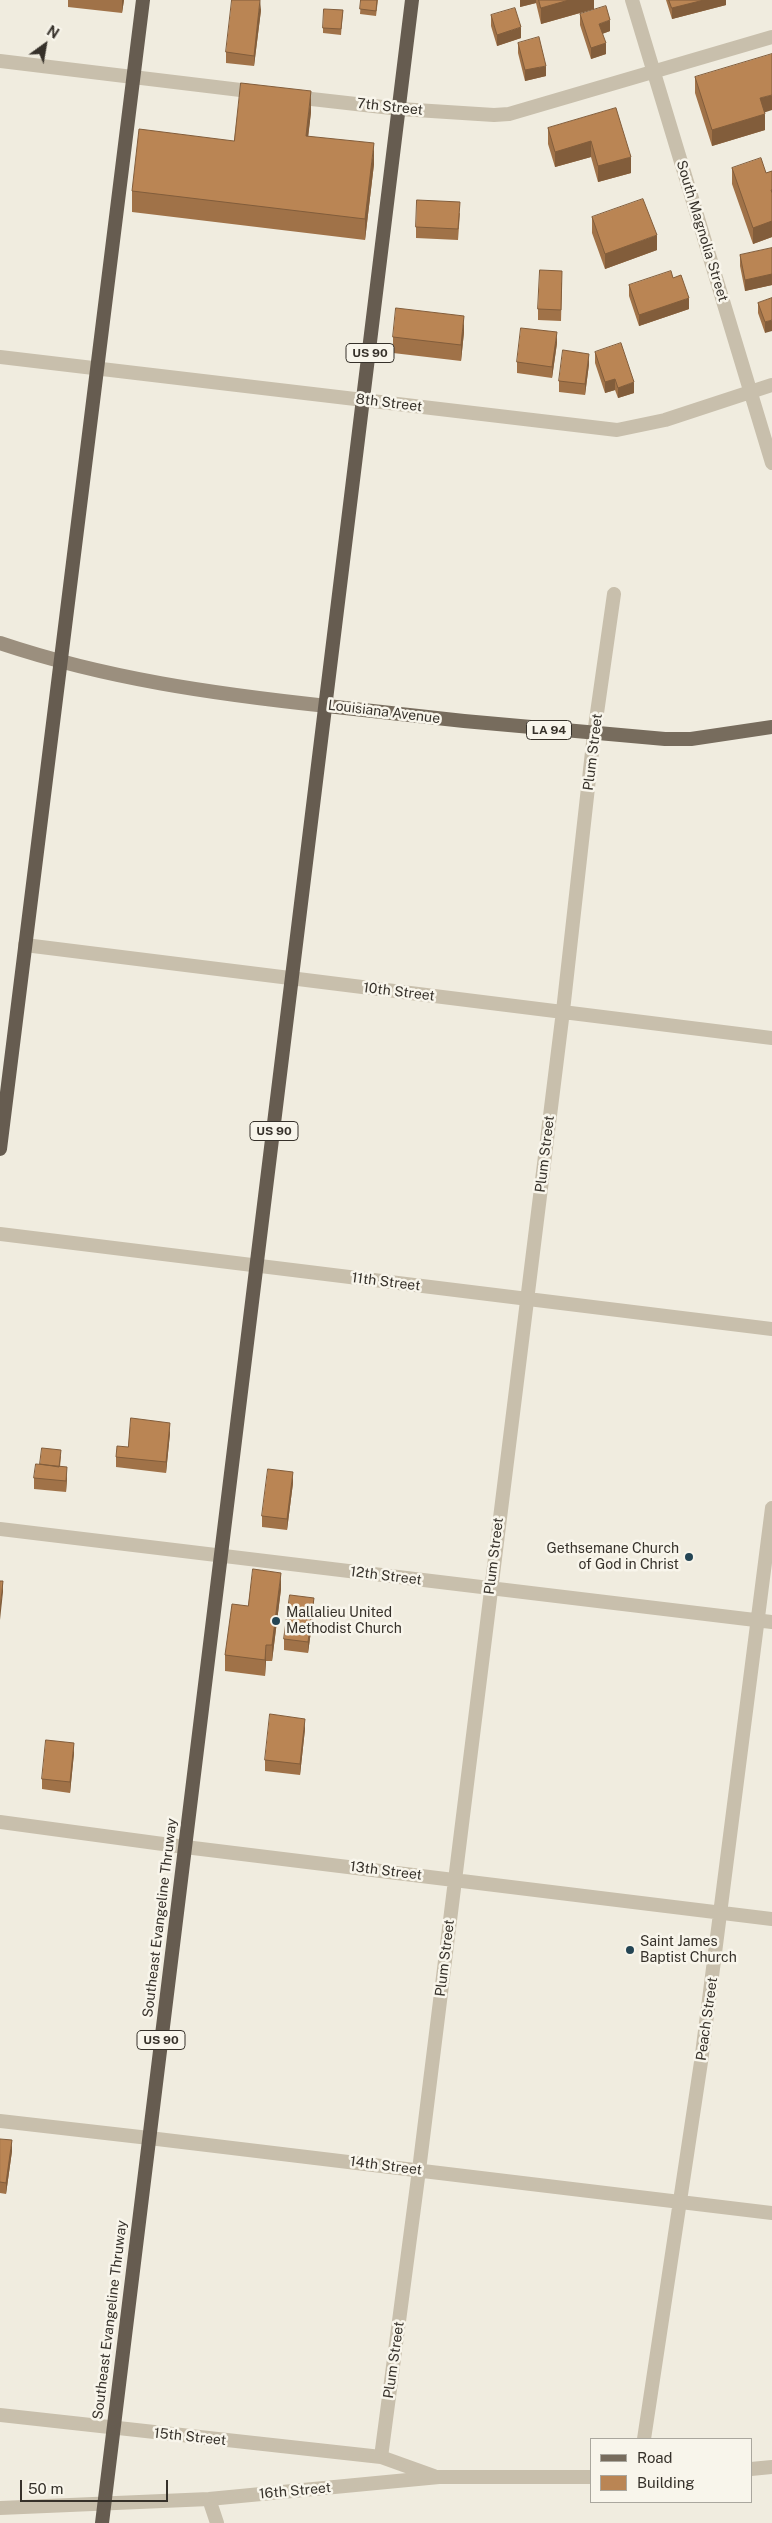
<!DOCTYPE html>
<html>
<head>
<meta charset="utf-8">
<style>
	body { margin:0 }
	#map { position:relative; width:772px; height:2523px; overflow:hidden; background:#f0ecdf; font-family:"Public Sans",sans-serif }
	canvas { display:block }
	.legend { position:absolute; left:590px; top:2438px; width:162px; height:65px; box-sizing:border-box; background:#f8f5eb; border:1px solid #aaa79e; margin:0; padding:6px 9px; list-style:none; font-size:15px; color:#36312a }
	.legend li { display:flex; align-items:center; gap:10px; height:25px }
	.legend b { width:25px; border:1px solid #aaa79e }
	.north { position:absolute; left:20px; top:20px; width:50px; height:50px; -webkit-text-stroke:4px #f8f5eb; paint-order:stroke; rotate:32deg; font-size:14px; font-weight:700; line-height:20px; text-align:center; color:#36312a }
	.north::after { content:''; display:block; margin:auto; width:18px; height:22px; background:#36312a; clip-path:polygon(50% 0,100% 100%,50% 72%,0 100%) }
	.scale { position:absolute; left:20px; top:2480px; width:148px; height:22px; box-sizing:border-box; border:2px solid #36312a; border-top:0; padding-left:6px; font-size:15px; line-height:18px; white-space:nowrap; color:#36312a; -webkit-text-stroke:4px #f8f5eb; paint-order:stroke }
</style>
</head>
<body>
<div id="map">
<canvas width="772" height="2523"></canvas>
<ul class="legend">
<li><b style="height:6px;background:#776c5d"></b>Road</li>
<li><b style="height:14px;background:#ba8554"></b>Building</li>
</ul>
<div class="north">N</div>
<div class="scale">50 m</div>
</div>
<script>
const g = document.querySelector('canvas').getContext('2d');
g.lineJoin = 'round';
function trace(path, color, width, dash) { g.strokeStyle = color; g.lineWidth = width; g.lineCap = dash ? 'butt' : 'round'; g.setLineDash(dash || []); g.stroke(path); }
function fill(path, color) { g.fillStyle = color; g.fill(path, 'evenodd'); }
function drawText(font, color, halo, rows, align = 'center') {
  g.font = font + ' "Public Sans",sans-serif'; g.lineWidth = 5; g.setLineDash([]); g.textBaseline = 'middle'; g.strokeStyle = halo; g.fillStyle = color; for (const [text, x, y, turn = 0] of rows) {
    g.save(); g.translate(x, y); g.rotate((+turn || 0) * Math.PI / 180); g.textAlign = isNaN(turn) ? turn : align; if (halo) g.strokeText(text, 0, 0); g.fillText(text, 0, 0); g.restore();
  }
}
trace(new Path2D(`
	M632,0L772,463
	M0,61L257,92
	M294,97L400,109L494,115L509,114L772,37
	M0,357L617,430L665,420L772,385
	M25,945L772,1038
	M0,1234L772,1329
	M0,1529L772,1622
	M0,1822L185,1847L772,1919
	M149,2138L772,2213
	M0,2415L381,2457L434,2476
	M644,2439L701,2062L772,1508
	M381,2457L419,2170L563,1011L594,734L614,594
	M751,2469L772,2467
	M209,2499L217,2523
	M0,2508L209,2499L439,2477H591`), '#c8bfac', 14);
trace(new Path2D(`
	M0,2121L149,2138`), '#c8bfac', 14);
trace(new Path2D(`
	M0,643C107,679 215,694 327,706`), '#9b8f7e', 14);
trace(new Path2D(`
	M327,706L464,721L665,739H691L772,727`), '#776c5d', 14);
trace(new Path2D(`
	M0,1149L143,0
	M102,2523L412,0`), '#665c50', 14);
fill(new Path2D(`
	M68,0H124L122,13L68,7Z
	M361,0H378L376,16L360,14Z
	M520,0H594V9L541,24L536,3L520,7Z
	M666,0H726V5L672,19Z
	M261,10L254,66L226,63V52Z
	M343,10L341,35L323,33V28Z
	M580,14L610,31L602,34L606,54L591,59L580,25Z
	M491,15L521,38L497,46L491,26Z
	M518,43L546,76L525,81L518,53Z
	M695,77L764,113L765,130L712,146L695,93Z
	M616,108L631,173L598,182L591,157L555,167L548,144V128Z
	M311,112L308,136L374,164L365,240L132,212V191L234,141Z
	M732,168L766,173L772,171V237L753,244L732,184Z
	M460,213L458,240L416,238V227Z
	M592,217L657,250L605,269L592,233Z
	M772,248V285L745,291L740,266V255Z
	M673,278L689,309L639,326L629,296V285Z
	M562,282L561,321L538,320V309Z
	M772,298L765,333L758,313V303Z
	M464,332L461,361L393,353V337Z
	M557,343L552,378L517,373V362Z
	M595,352L634,393L618,398L615,390L605,393L595,363Z
	M589,364L585,395L559,392V381Z
	M170,1433L166,1473L116,1467V1457Z
	M61,1456L60,1467L67,1478L66,1492L34,1489V1478L40,1465Z
	M293,1483L287,1530L262,1527V1516Z
	M281,1589L272,1661H266L265,1676L225,1671V1655L248,1606Z
	M314,1609L308,1653L284,1650V1639Z
	M305,1729L300,1775L265,1771V1760Z
	M74,1753L70,1793L42,1789V1779Z
	M0,2139L12,2151L6,2194L0,2193Z`), '#a07248');
fill(new Path2D(`
	M122,0H124L122,13Z
	M260,0L261,10L254,66V56Z
	M520,0H536V3L520,7Z
	M569,0H594V9L541,24V8Z
	M704,0H726V5L672,19V8Z
	M610,20V31L599,35V24Z
	M521,27V38L497,46V35Z
	M606,43V54L591,59V48Z
	M546,66V76L525,81V70Z
	M311,91V112L306,156V136Z
	M772,95V110L760,114V98Z
	M765,114V130L712,146V130Z
	M591,141V157L555,167V152Z
	M374,143V164L365,240V219Z
	M631,157V173L598,182V166Z
	M772,221V237L753,244V228Z
	M657,235V250L605,269V254Z
	M772,274V285L745,291V280Z
	M689,298V309L639,326V315Z
	M464,316V332L461,361V345Z
	M772,320V331L765,333V322Z
	M557,332V343L552,378V367Z
	M589,354V364L585,395V384Z
	M615,379V390L605,393V382Z
	M634,382V393L618,398V388Z
	M170,1423V1433L166,1473V1462Z
	M67,1467V1478L66,1492V1481Z
	M293,1472V1483L287,1530V1519Z
	M281,1573V1589L272,1661V1645Z
	M3,1581V1592L0,1620V1609Z
	M314,1598V1609L308,1653V1642Z
	M266,1645V1661L265,1676V1660Z
	M305,1719V1729L300,1775V1764Z
	M74,1743V1753L70,1793V1782Z
	M12,2140V2151L6,2194V2183Z`), '#825d3b');
const building = new Path2D(`
	M232,0H260L254,56L226,52Z
	M361,0H377L376,11L360,9Z
	M539,0H569L541,8Z
	M669,0H704L672,8Z
	M606,6L610,20L599,24L606,43L591,48L580,14Z
	M515,8L521,27L497,35L491,15Z
	M324,9L343,10L341,29L323,28Z
	M539,37L546,66L525,70L518,43Z
	M772,54V95L760,98L765,114L712,130L695,77Z
	M241,83L311,91L306,136L374,143L365,219L132,191L139,129L234,141Z
	M616,108L631,157L598,166L591,141L555,152L548,128Z
	M761,158L766,173L772,171V190H771L772,193V221L753,228L732,168Z
	M643,199L657,235L605,254L592,217Z
	M417,200L460,202L458,229L416,227Z
	M772,248V274L745,280L740,255Z
	M540,270L562,271L561,310L538,309Z
	M671,271L673,278L681,275L689,298L639,315L629,285Z
	M772,298V320L765,322L758,303Z
	M396,308L464,316L461,345L393,337Z
	M521,328L557,332L552,367L517,362Z
	M621,343L634,382L618,388L615,379L605,382L595,352Z
	M563,350L589,354L585,384L559,381Z
	M131,1418L170,1423L166,1462L116,1457L117,1446L128,1447Z
	M42,1448L61,1450L59,1467L40,1464Z
	M36,1464L67,1467L66,1481L34,1478Z
	M268,1469L293,1472L287,1519L262,1516Z
	M253,1569L281,1573L272,1645H266L265,1660L225,1655L232,1604L248,1606Z
	M0,1581H3L0,1609Z
	M290,1595L314,1598L308,1642L284,1639Z
	M270,1714L305,1719L300,1764L265,1760Z
	M46,1740L74,1743L70,1782L42,1779Z
	M0,2139L12,2140L6,2183L0,2182Z`);
fill(building, '#ba8554');
trace(building, '#825d3b', 1);
for (const [x, y, r, color] of [
	[689,1557,5,"#244554"],
	[276,1621,5,"#244554"],
	[630,1950,5,"#244554"]
]) { const dot = new Path2D(); dot.arc(x, y, r, 0, 2 * Math.PI); g.fillStyle = color; g.fill(dot); trace(dot, '#f8f5eb', 2); }
for (const [x, y, w] of [
	[370,353,48],
	[549,730,45],
	[274,1131,48],
	[161,2040,48]
]) { const box = new Path2D(); box.roundRect(x - w / 2, y - 9.5, w, 19, 4); g.fillStyle = '#f8f5eb'; g.fill(box); trace(box, '#36312a', 1); }
drawText('bold 12px', '#36312a', null, [
	["US 90",370,353],
	["LA 94",549,730],
	["US 90",274,1131],
	["US 90",161,2040]
]);
drawText('14px', '#36312a', '#f8f5eb', [
	["7th Street",390,107,6],
	["South Magnolia Street",702,231,73],
	["8th Street",389,403,7],
	["Louisiana Avenue",384,712,7],
	["Plum Street",593,752,-83],
	["10th Street",399,992,7],
	["Plum Street",545,1154,-83],
	["11th Street",386,1282,7],
	["Plum Street",494,1556,-83],
	["12th Street",386,1576,7],
	["13th Street",386,1871,7],
	["Southeast Evangeline Thruway",160,1918,-83],
	["Plum Street",445,1958,-83],
	["Peach Street",707,2019,-82],
	["14th Street",386,2166,7],
	["Southeast Evangeline Thruway",110,2320,-83],
	["Plum Street",394,2360,-82],
	["15th Street",190,2437,6],
	["16th Street",295,2491,-5]
]);
drawText('14px', '#36312a', '#f8f5eb', [
	["Gethsemane Church",679,1549,"right"],
	["of God in Christ",679,1565,"right"],
	["Mallalieu United",286,1613],
	["Methodist Church",286,1629],
	["Saint James",640,1942],
	["Baptist Church",640,1958]
], 'left');
</script>
</body>
</html>
